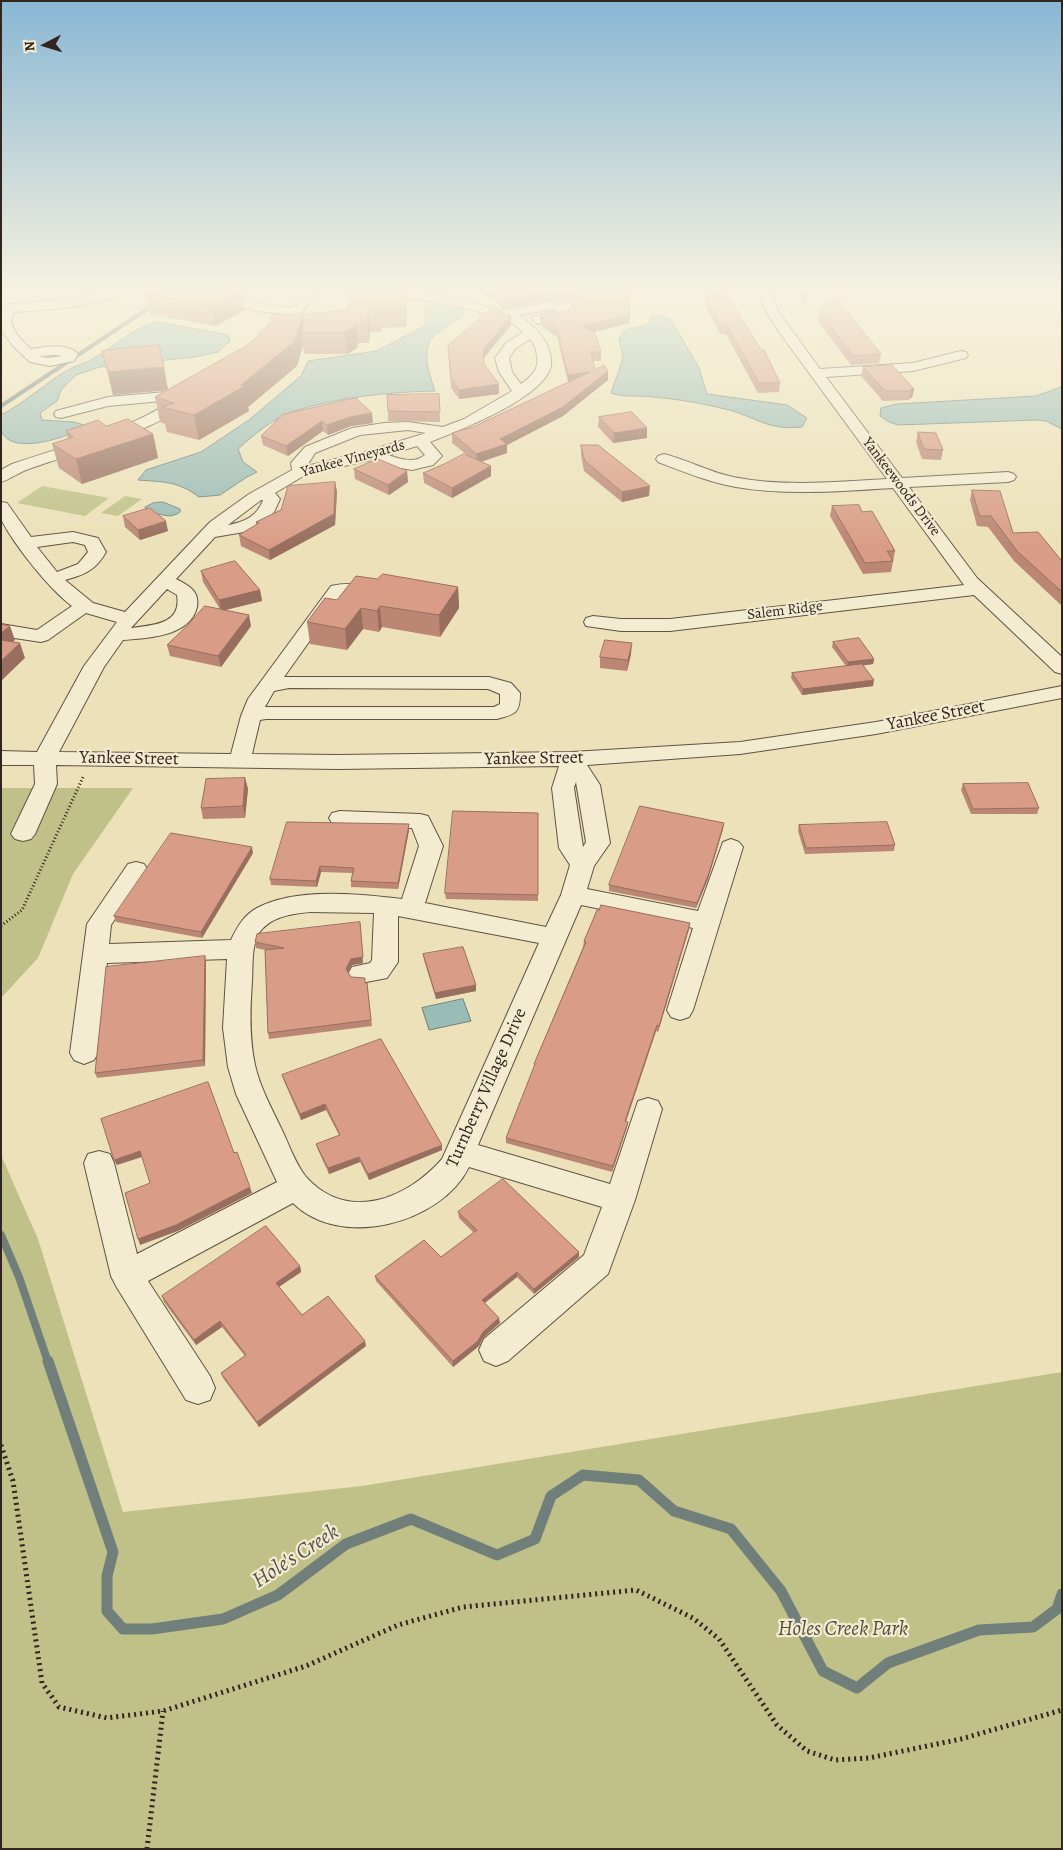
<!DOCTYPE html>
<html>
<head>
<meta charset="utf-8">
<style>
	body { margin:0 }
	#map { position:relative; width:1063px; height:1850px; overflow:hidden; background:#ece1b8; font-family:Alegreya,serif }
	canvas { display:block }
	.frame { position:absolute; inset:0; border:2px solid #32241f; pointer-events:none }
	.north { position:absolute; left:20px; top:20px; width:50px; height:50px; -webkit-text-stroke:4px #f3ecd1; paint-order:stroke; rotate:265deg; font-size:14px; font-weight:700; line-height:20px; text-align:center; color:#32241f }
	.north::after { content:''; display:block; margin:auto; width:18px; height:22px; background:#32241f; clip-path:polygon(50% 0,100% 100%,50% 72%,0 100%) }
</style>
</head>
<body>
<div id="map">
<canvas width="1063" height="1850"></canvas>
<div class="frame"></div>
<div class="north">N</div>
</div>
<script>
const g = document.querySelector('canvas').getContext('2d');
g.lineJoin = 'round';
function fill(path, color) { g.fillStyle = color; g.fill(path, 'evenodd'); }
function trace(path, color, width, dash) { g.strokeStyle = color; g.lineWidth = width; g.lineCap = dash ? 'butt' : 'round'; g.setLineDash(dash || []); g.stroke(path); }
function drawText(font, color, halo, rows, align = 'center') {
  g.font = font + ' Alegreya,serif'; g.lineWidth = 4.5; g.setLineDash([]); g.textBaseline = 'middle'; g.strokeStyle = halo; g.fillStyle = color; for (const [text, x, y, turn = 0] of rows) {
    g.save(); g.translate(x, y); g.rotate((+turn || 0) * Math.PI / 180); g.textAlign = isNaN(turn) ? turn : align; if (halo) g.strokeText(text, 0, 0); g.fillText(text, 0, 0); g.restore();
  }
}
fill(new Path2D(`
	M42,486L109,498L85,516L17,503Z
	M125,496L142,499L118,516L101,513Z
	M1,788H133L73,874L38,958L1,998Z
	M1,1155L38,1239L123,1512L362,1486L1062,1372V1849H1Z`), '#bfc189');
const water = new Path2D(`
	M435,305L462,309L464,315C455,322 440,329 432,338C421,352 430,376 435,391C389,392 339,397 295,411C273,418 255,434 238,449L243,462L257,472L247,477L220,495L199,497C178,481 163,482 138,480L146,470L201,452L249,420L301,376L308,361L377,351L426,325L425,307Z
	M659,315L671,320L699,368L707,394L787,405L807,418L802,427C767,431 755,416 725,409C701,403 676,399 653,397C638,395 625,398 611,393L623,358L619,338L626,330L650,324V317Z
	M159,322L228,335L230,341L218,352L195,357L100,367L76,375L61,390L57,401L40,413L42,420L74,422L87,426C71,436 10,458 1,430C0,426 1,419 1,415C25,403 45,383 68,370C77,365 87,363 96,357C117,345 134,326 159,322Z
	M1062,387V429L1046,421L1036,420L898,425L889,422L880,416L881,408L897,404L1036,396Z
	M163,502L180,509V512C169,520 160,513 147,512L145,507L153,503Z
	M463,999L471,1021L429,1030L422,1008Z`);
fill(water, '#9abcb6');
trace(water, '#707f7a', 1);
trace(new Path2D(`
	M1,406L155,304`), '#707f7a', 4);
trace(new Path2D(`
	M1,1235L19,1277L48,1362`), '#707f7a', 8);
trace(new Path2D(`
	M48,1361L113,1552L107,1576V1611L123,1629H152L223,1619L278,1595L346,1544L411,1519L497,1555L535,1539L551,1496L583,1475L639,1480L674,1511L731,1529L781,1591L823,1671L857,1688L888,1663L979,1630L1033,1627L1057,1609L1062,1594`), '#707f7a', 11);
const minor = new Path2D(`
	M113,287H129C112,307 40,310 14,312C6,327 20,338 31,349C44,347 68,342 78,354L74,361L50,366L30,362L14,347L1,330V305L78,298ZM55,355L63,356L46,358L39,356Z
	M310,287H322L301,313L270,339L265,340L258,336L260,333L284,314L257,311L208,300L206,297L212,293L257,303L292,308Z
	M343,287H375L448,296L501,311L549,302L569,303L575,307L572,314L564,318L538,324L532,320L533,317L560,310H549L518,315C529,322 538,330 545,341C549,347 552,359 551,366C544,398 458,431 430,442L442,456L433,465L412,470L395,467L371,460L305,475L275,493L280,499L274,512L261,525L244,532L215,537L176,579C188,585 200,591 197,607C190,637 147,638 123,640L104,667L59,752L231,754L241,716L248,699L331,586C348,582 364,584 381,588L384,592L381,596L375,597L343,594L284,677H489L511,683L520,693C520,713 516,714 497,719H266L260,720L252,754L337,755L572,752L740,742L876,722L1062,686V698L876,734L740,754L587,765L600,785L610,843L594,866L587,889L698,911L723,842L731,839L739,842L743,847L693,1010L689,1017L680,1020L671,1017L667,1010L693,928L581,905L478,1145L610,1184L638,1101L648,1098L658,1101L662,1109L635,1200L608,1274L508,1361L496,1366L484,1361L479,1350L484,1339L584,1255L602,1207L469,1167C441,1224 340,1250 293,1203L148,1281L210,1376L215,1388L210,1400L198,1404L186,1400L116,1286L111,1276L84,1163L88,1154L99,1151L110,1154L114,1163L137,1254L277,1182L236,1094L228,1067L223,1028L227,959L107,963L98,1053L94,1060L84,1064L74,1060L70,1053L87,924L128,864L136,862L144,864L148,870L111,925L109,944L231,940C237,927 244,915 257,908C296,887 360,894 402,899L419,846L412,828L340,825L332,823L329,818L332,813L340,811L420,814L428,816L443,846L425,903L546,927L561,895L570,865L559,848L552,788L559,766L337,769L56,765L57,784L35,834L31,839L23,841L15,839L11,834L35,784L34,765H1V751L37,752L84,666L117,622L86,613L48,640L41,642L1,636V624L37,630L72,606C50,590 15,546 2,521C0,516 1,508 1,502L7,503L31,537L73,532L98,538L106,552C96,570 84,575 65,580L93,603L125,612L210,522L249,494L292,470L291,463L305,447L352,428L384,423L408,422L443,427L464,419L512,391L499,372L495,358L506,343L523,332C498,305 388,296 349,291ZM530,339C537,347 541,364 533,373C530,377 525,381 521,384L512,372L509,358L515,349ZM408,430L426,433L368,451L307,466L315,453L360,435ZM417,446L425,455C414,464 400,459 388,455ZM261,500H263C257,516 245,522 228,525ZM73,542L85,545L88,552L78,564L57,572L37,547ZM167,589L177,595C182,624 154,625 131,628ZM289,688L488,689L500,694V704L494,707H265L274,691ZM576,782L586,842L583,847L574,788ZM310,912L374,913L372,960L370,963L352,967L348,974L352,981L361,983L387,978L398,962V916L539,943L442,1159C408,1198 349,1223 307,1178C295,1164 289,1144 281,1128C271,1107 260,1087 255,1065C249,1037 250,1009 252,982C253,966 251,947 259,933C271,916 292,914 310,912Z
	M757,287H769L778,311L820,369L913,363L961,351L966,352L968,355L966,358L913,371L826,377L902,478L1008,472L1014,474L1016,477L1014,480L1008,482L909,487L977,578L1062,657V674L1055,672L974,595L670,631H621L586,626L584,622L586,618L593,616L621,619H670L964,585L893,488C841,491 787,496 736,487C709,482 684,472 658,462L656,459L658,456L664,454C688,460 709,472 733,477C783,487 836,482 887,479L779,332L766,311Z
	M189,390L194,391L196,394C171,428 70,454 29,469C19,472 11,479 1,482V470L12,464C67,445 125,432 173,400L108,406L61,418L56,417L54,414L56,411L108,397Z`);
trace(minor, '#605345', 2);
trace(new Path2D(`
	M1,926L22,910L84,775`), '#32241f', 3, [1, 2.5]);
trace(new Path2D(`
	M1,1445L13,1481L42,1683L59,1707L107,1718L163,1711L306,1666L398,1625L463,1607L636,1590L693,1618L719,1639L777,1725L807,1751L835,1760L869,1758L961,1739L1062,1710
	M147,1849L163,1711`), '#32241f', 5, [2, 4]);
fill(minor, '#f3ecd1');
fill(new Path2D(`
	M352,287H418L415,289H406L407,300L406,327L381,328V332H370L369,343H358L357,348L347,354H304L303,345L297,366L248,407L249,411L199,440L167,432L165,424L160,422L155,397L168,390L113,395L102,351L168,390L303,314V319L347,310Z
	M472,287H612L630,315L629,323L593,332L601,352V361H593L595,370L608,371V380L563,416L507,445V453L481,462L491,466V476L452,498L424,483L423,473L467,455L452,443V433L473,427L568,382L557,337L540,325V316L565,311L573,307L574,304L569,301L551,300L502,309V307Z
	M705,287H726L725,296L780,383L779,392L758,393L726,334H720L705,305L706,296H709Z
	M799,287H812L803,305Z
	M997,287H1031L1005,291Z
	M145,293L245,310L215,326L150,314Z
	M820,312L850,315L881,354L879,363L851,365L818,321Z
	M511,325L483,359L484,364L499,394L459,399L451,388L448,346Z
	M863,367L914,389L912,398H910L909,400L883,401L861,376Z
	M439,394L440,422L388,421V411Z
	M282,415L373,423L351,426L328,435L323,431L288,456L263,445L261,436Z
	M599,417L647,428V438L613,443L598,427Z
	M66,431L153,434L158,458L82,484L59,468L52,444L68,439Z
	M918,432L943,450L941,460L922,459L916,442Z
	M581,445L649,496L622,502L584,471L581,455Z
	M354,469L407,471L408,482L389,495L355,479Z
	M335,482L337,492L335,525L270,560L241,546L239,535L256,525V522Z
	M972,490L1013,533L1062,561V606L1014,561L988,527L977,526L970,500Z
	M832,506L862,512L895,551L891,572L863,574L830,516Z
	M123,516L168,531L140,540L125,527Z
	M201,571L260,590L262,601L225,610L251,626L221,667L170,656L167,645L220,609L203,582Z
	M377,579L458,587L459,608L440,637L382,627L379,632L363,629L347,650L310,644L307,622L337,600Z
	M833,642L874,659L873,664L863,665L873,686L802,695L791,678L792,673L846,666L832,647Z
	M631,654L627,671L600,668V657Z
	M245,778L248,789L245,818L203,819L201,808Z
	M963,784L1039,808L1037,814H971L961,790Z
	M538,813V901L446,899L445,893Z
	M799,825L895,845L894,851L805,854L798,831Z
	M723,829L708,879L696,908L609,891V885Z
	M409,830L398,889L351,887V881L352,873L321,872L317,887L271,885L270,879Z
	M253,853L202,938L116,922L114,916Z
	M689,929L658,1032L656,1031L626,1121L628,1122L627,1127L612,1172L506,1143V1138L534,1069V1064L583,947L584,941Z
	M255,942L363,963L352,965L348,972L351,977L365,983H367L372,1026L269,1039L268,1033L265,950L256,948Z
	M423,954L476,985V991L436,999L424,960Z
	M206,962L205,1066L97,1078L95,1073Z
	M282,1075L442,1150L369,1180L360,1162L329,1174L318,1150L316,1144L339,1135L326,1110L301,1120L284,1081Z
	M458,1212L579,1252V1257L534,1294L517,1277L485,1303L500,1323L483,1338L479,1346L453,1367L376,1281L375,1276L441,1257L474,1233L459,1218Z
	M300,1266L301,1272L279,1287L302,1315L366,1346L259,1427L223,1378L221,1373L245,1356L222,1327L196,1345L164,1302L162,1296Z`), '#bb8774');
fill(new Path2D(`
	M405,287H406L407,300L406,327L405,306Z
	M809,287H812L803,305L804,296Z
	M1006,287H1031L1005,291Z
	M242,289L245,310L215,326L212,305Z
	M726,289L725,298L711,299V290Z
	M551,292V300L502,309L501,300Z
	M380,306L381,328V332L379,310Z
	M369,310L370,332L369,343L367,321Z
	M303,314L305,332H302L303,345L297,366L248,407L249,411L199,440L194,415L241,385Z
	M630,315L629,323L582,335V326Z
	M511,316V325L483,359V350Z
	M356,322L358,343L357,348L347,354L345,332Z
	M164,367L168,390L113,395L108,372Z
	M608,371V380L563,416L507,445V453L477,463L476,454L500,439Z
	M590,372L568,384V375Z
	M499,384V394L459,399V390Z
	M910,389H914L912,398H910L911,391Z
	M372,413L373,423L351,426L328,435L327,425L350,417Z
	M322,421L323,431L288,456L286,446Z
	M647,428V438L613,443L614,433Z
	M153,434L158,458L82,484L76,459Z
	M491,466V476L452,498V488Z
	M407,471L408,482L389,495L388,485Z
	M335,482L337,492L335,525L270,560L269,550Z
	M650,486L649,496L622,502V492Z
	M166,521L168,531L140,540L138,530Z
	M458,587L459,608L440,637L439,615Z
	M260,590L262,601L221,611L219,600Z
	M380,606L382,627L379,632L377,611Z
	M361,608L363,629L347,650L345,629Z
	M249,615L251,626L221,667L218,656Z
	M10,626L15,640L1,652V633Z
	M20,643L25,658L1,681V661Z
	M632,643L631,654L627,671L628,660Z
	M874,659L873,664L847,668L848,662Z
	M874,680L873,686L802,695L803,689Z
	M245,778L248,789L245,818L243,806Z
	M724,823L723,829L708,879L696,908L697,903Z
	M409,824V830L398,889V883Z
	M252,847L253,853L202,938L201,932Z
	M320,866L321,872L317,887L316,881Z
	M360,922L363,963L352,965L346,975V969Z
	M690,923L689,929L658,1032L659,1026Z
	M205,956L206,962L205,1066L203,1060Z
	M476,985V991L436,999L435,993Z
	M657,1025L656,1031L624,1127L625,1121Z
	M325,1104L326,1110L301,1120L300,1114Z
	M628,1122L627,1127L612,1172L613,1166Z
	M442,1145V1150L369,1180L368,1174Z
	M140,1151L142,1157L117,1165L114,1160Z
	M359,1157L360,1162L329,1174L328,1168Z
	M250,1187L252,1193L178,1231L140,1245L138,1239Z
	M579,1252V1257L534,1294V1289Z
	M300,1266L301,1272L277,1288L276,1283Z
	M517,1272V1277L482,1305V1300Z
	M499,1318L500,1323L483,1338L479,1346L453,1367V1361L483,1332Z
	M220,1321L222,1327L196,1345L194,1340Z
	M365,1341L366,1346L259,1427L257,1422Z`), '#986e5e');
const building = new Path2D(`
	M146,287H218L242,289L212,305L145,293Z
	M352,287H405V306H380L379,310H369L367,321L356,322L355,326L345,332H302L304,314L347,310Z
	M484,287H612L628,290L630,315L582,326L595,333L601,352H591L595,370L604,365L608,371L563,407L500,439L507,444L476,454L452,433L473,427L590,372L568,375L557,328L540,316L565,311L573,307L576,297L570,293L551,292L501,300L503,299Z
	M710,287H726V289L711,290Z
	M802,287H809L804,296Z
	M833,294L850,315L881,354L853,356L820,312Z
	M706,296H728L761,350H764L780,383H759L727,325H721Z
	M491,309L511,316L483,350L484,364L499,384L459,390L451,378L448,346Z
	M303,314L294,342L241,385L245,386L194,415L162,407L174,403L155,397L246,346L267,330L272,315Z
	M159,345L164,367L108,372L102,351Z
	M892,365L914,389H910L911,391H885L863,367Z
	M439,394L440,412L388,411L387,395Z
	M356,398L372,413L350,417L327,425L322,421L286,446L261,436L282,415Z
	M632,412L647,428L614,433L599,417Z
	M128,419L153,434L76,459L52,444L73,437L66,431L98,420L106,426Z
	M918,432L936,433L943,450L924,449Z
	M581,445H598L650,486L622,492L585,461Z
	M464,454L491,466L452,488L423,473L444,464Z
	M378,459L407,471L388,485L354,469Z
	M335,482L334,514L269,550L239,535L259,523L256,522L281,510L288,486Z
	M972,490L1000,491L1013,533L1038,532L1062,561V592L1017,551L991,516H980Z
	M859,505L862,512L872,511L895,551H887L893,561L865,563L832,506Z
	M150,508L166,521L138,530L123,516Z
	M235,561L260,590L219,600L201,571Z
	M383,574L458,587L439,615L380,606L377,611L361,608L345,629L307,622L325,598L337,600L356,576L377,579Z
	M205,606L249,615L218,656L167,645L187,626Z
	M1,624L10,626L1,633Z
	M859,638L874,659L848,662L833,642Z
	M1,640L20,643L1,661Z
	M605,640L632,643L628,660L600,657Z
	M862,664L874,680L803,689L792,673Z
	M245,778L243,806L201,808L206,779Z
	M1028,783L1039,808L973,809L963,784Z
	M640,806L724,823L709,873L697,903L609,885Z
	M453,811L538,813V895L445,893Z
	M287,822L409,824L398,883L351,881L354,868L320,866L316,881L270,879Z
	M887,822L895,845L806,848L799,825Z
	M171,833L252,847L201,932L114,916Z
	M601,905L690,923L659,1026L657,1025L625,1121L628,1122L613,1166L506,1138L535,1064H534L586,942L584,941L597,910H599Z
	M360,922L363,957L351,959L346,969L351,977L365,978V983H367L371,1020L268,1033L265,950L284,948L255,942L257,934Z
	M463,947L476,985L435,993L423,954Z
	M205,956L203,1060L95,1073L106,967Z
	M381,1039L442,1145L368,1174L359,1157L328,1168L316,1144L340,1135L325,1104L300,1114L282,1075Z
	M208,1082L234,1153L237,1152L250,1187L176,1225L138,1239L125,1193L150,1183L140,1151L114,1160L101,1119Z
	M503,1179L579,1252L534,1289L517,1272L482,1300L499,1318L483,1332L478,1341L453,1361L375,1276L424,1240L441,1257L477,1230L458,1212Z
	M266,1226L300,1266L276,1283L302,1315L328,1296L365,1341L257,1422L221,1373L246,1355L220,1321L194,1340L162,1296Z`);
fill(building, '#d99d87');
trace(building, '#986e5e', 1);
const sky = g.createLinearGradient(0, 0, 0, 546);
sky.addColorStop(0, '#89b7d4');
sky.addColorStop(0.53, '#f6f2df');
sky.addColorStop(1, '#f6f2df00');
g.fillStyle = sky;
g.fillRect(0, 0, 1063, 546);
drawText('15px', '#32241f', '#f3ecd1', [
	["Yankee Vineyards",353,459,-15],
	["Yankeewoods Drive",901,487,53],
	["Salem Ridge",785,611,-7]
]);
drawText('18px', '#32241f', '#f3ecd1', [
	["Yankee Street",936,716,-11],
	["Yankee Street",129,759,1],
	["Yankee Street",534,759,-1],
	["Turnberry Village Drive",487,1088,-66]
]);
drawText('italic 21px', '#554b3a', '#f3ecd1', [
	["Holes Creek Park",843,1630]
]);
drawText('italic 22px', '#51524c', '#f3ecd1', [
	["Hole's Creek",296,1557,-33]
]);
</script>
</body>
</html>
